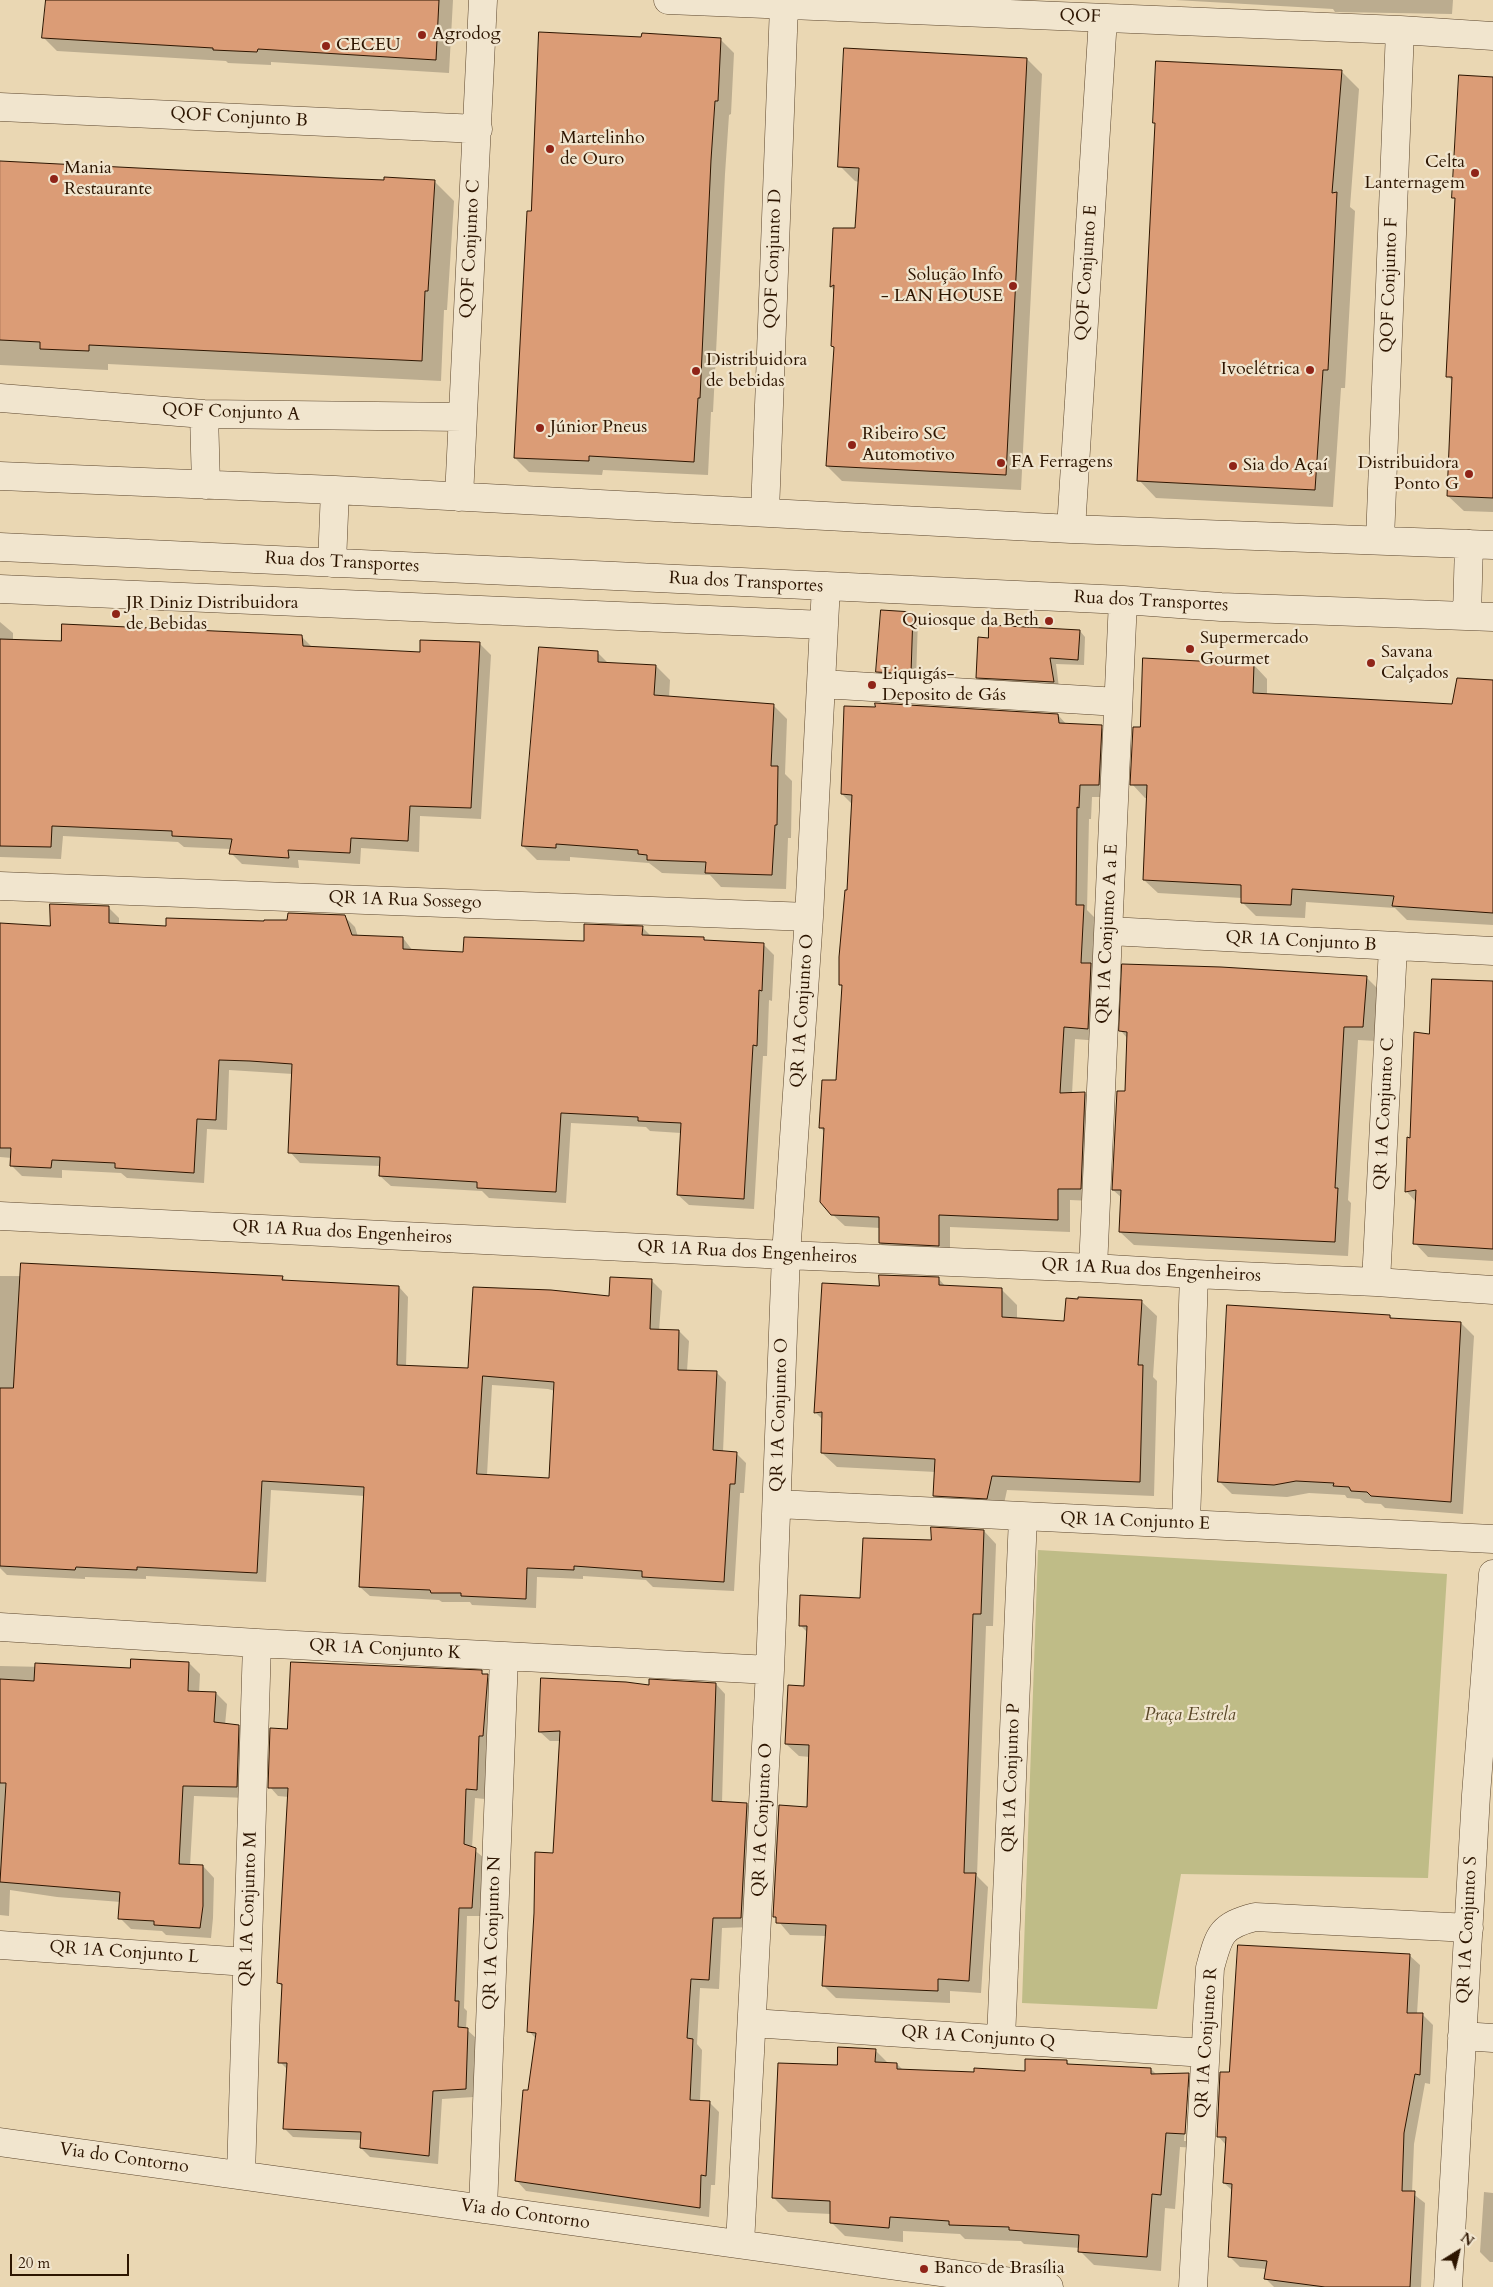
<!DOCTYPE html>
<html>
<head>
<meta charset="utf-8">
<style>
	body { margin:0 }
	#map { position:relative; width:1493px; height:2287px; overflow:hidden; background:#ead7b3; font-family:Cardo,serif }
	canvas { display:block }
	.north { position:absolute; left:1433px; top:2227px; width:50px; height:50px; -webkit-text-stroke:4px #f1e5ce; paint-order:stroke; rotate:36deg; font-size:14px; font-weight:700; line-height:20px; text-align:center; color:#2d1500 }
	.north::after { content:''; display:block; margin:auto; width:18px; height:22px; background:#2d1500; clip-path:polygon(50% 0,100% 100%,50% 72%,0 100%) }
	.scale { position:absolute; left:10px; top:2254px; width:119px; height:22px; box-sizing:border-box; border:2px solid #2d1500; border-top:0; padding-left:6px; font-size:15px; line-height:18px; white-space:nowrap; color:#2d1500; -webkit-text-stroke:4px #f1e5ce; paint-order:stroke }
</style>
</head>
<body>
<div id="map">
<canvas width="1493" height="2287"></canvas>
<div class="north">N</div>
<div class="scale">20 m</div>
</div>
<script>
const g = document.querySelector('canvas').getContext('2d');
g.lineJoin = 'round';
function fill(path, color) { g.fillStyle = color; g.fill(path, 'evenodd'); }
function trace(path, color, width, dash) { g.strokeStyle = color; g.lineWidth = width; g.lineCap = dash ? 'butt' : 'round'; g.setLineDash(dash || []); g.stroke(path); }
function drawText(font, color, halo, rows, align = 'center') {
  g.font = font + ' Cardo,serif'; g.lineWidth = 4.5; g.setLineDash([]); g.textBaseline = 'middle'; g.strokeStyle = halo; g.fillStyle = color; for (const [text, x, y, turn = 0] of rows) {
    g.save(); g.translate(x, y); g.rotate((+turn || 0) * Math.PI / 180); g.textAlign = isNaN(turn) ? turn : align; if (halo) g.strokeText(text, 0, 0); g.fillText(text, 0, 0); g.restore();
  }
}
fill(new Path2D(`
	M1038,1550L1447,1574L1428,1878L1181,1874L1157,2009L1022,2003Z`), '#bfbc87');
fill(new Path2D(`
	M47,0H453L449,73L271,62V65L228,63L226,61L57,51L44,38Z
	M1175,0H1453L1452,14L1335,12L1333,9Z
	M642,38L720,39L734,53L731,114L729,115L725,174L713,412H711L708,475L603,470L602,475L529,472L515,458L532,212Z
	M1027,59L1042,74L1021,490L842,481L827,466L835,348L832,346L835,291L831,287L834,229H856L859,182L855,181L840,166Z
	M1341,71L1359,89L1350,207L1355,211L1345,388H1341L1333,507L1156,498L1139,480L1156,124Z
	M1493,78V512L1464,511L1448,496L1453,382L1448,376L1456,200L1454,197Z
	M0,163L385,182L434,181L454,201L447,310H444L441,381L108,364V370L0,365Z
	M913,613L918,619L916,679L883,677L877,671Z
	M0,622L13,633V641L62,642L301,636L313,648L421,654L480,644L491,655L481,819L420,816L419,852L361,848L360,864L298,860L299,868L242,864L231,853V849L184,847L178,842L63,836L61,859L0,857Z
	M1080,631L1085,637L1084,665L1056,664L1059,688L983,683L977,677L989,639Z
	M597,652L609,664L656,666L670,680L669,698L773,705L787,719L785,774L792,781L791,838H788L786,889L721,887L710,875L662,873L649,863L570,857V861L537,860L523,846Z
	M1254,665L1267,679V695L1453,705L1493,682V925L1407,920L1395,908L1306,902L1305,918L1256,916L1242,902V898L1158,893L1144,880L1148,798H1145L1132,784L1141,729Z
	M1058,715L1067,725L1101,727L1113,739L1111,797H1092L1091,819H1089L1087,910L1096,919L1100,1041L1075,1039L1072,1094L1085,1093L1097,1105L1093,1201L1070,1200V1232L950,1227V1257L892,1255L880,1243V1228L845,1226L832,1214L825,1133L820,1127L837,1081L843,987L840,985L853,805L842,794Z
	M108,907L119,918V925L167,927L288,921L344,916L355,927L358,937L403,938L413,951L464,953L585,942L643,928L652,937L704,939L706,941L764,945L774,955L772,1001L769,1000L767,1056H763L754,1209L689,1205L678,1195L681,1133L650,1131L646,1127L571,1123L566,1203L489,1198L482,1191L391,1186L380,1176V1166L300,1163L290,1152L293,1074L229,1070L227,1130L207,1129L204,1183L127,1178L121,1173L62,1170V1178L22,1176L11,1165L12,1158L0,1157V924L51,928Z
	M1366,977L1380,991L1377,1041L1358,1040L1348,1200L1351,1203L1348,1256L1134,1245L1120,1232L1122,1198L1113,1190L1127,1092L1128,1039L1121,1031Z
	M1493,983V1261L1428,1257L1415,1243L1416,1202L1407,1192L1409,1139H1412Z
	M0,1276L282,1277L287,1282L399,1287L408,1297L406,1366L469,1369L610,1298L652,1281L662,1291L659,1331H679L689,1341L687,1371L716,1372L726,1382L723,1452L736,1453L746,1463L744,1493H740L734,1591L653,1587L646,1580L583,1576V1579L537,1577L536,1608L472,1605L470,1602H442L439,1600L370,1596L360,1587L365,1496L271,1490L266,1582L146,1576V1579L85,1577V1579L7,1575L0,1568ZM492,1385L548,1389L555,1391L550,1479L487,1475Z
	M938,1278L946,1287L1002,1290L1017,1305V1319L1065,1322L1142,1302L1157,1316L1153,1377L1157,1381L1154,1496L1007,1490L1002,1513L949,1510L934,1496L936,1472L837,1467L822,1453L823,1420L815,1412L880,1287Z
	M1390,1316L1393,1319L1461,1323L1474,1336L1463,1514L1385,1508L1381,1504L1365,1503L1360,1499L1347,1498L1345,1495L1309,1493L1287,1497L1232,1494L1220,1482Z
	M984,1531L996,1544L993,1626H986L977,1876L988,1887L981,1993L950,1991V2003L836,1998L823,1985L826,1936L790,1935L774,1916L808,1808L810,1757L799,1756L786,1744L806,1687L808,1633L800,1625L861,1599L922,1542Z
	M189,1663L200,1674L199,1693H216L227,1704L225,1725L238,1726L249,1737L248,1798L194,1796L190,1866H203L214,1878L213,1918L211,1938L166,1935L162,1931L131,1929L120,1918L121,1902L57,1897L10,1890L9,1916L0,1915V1666L132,1669Z
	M481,1672L496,1684L485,1799L475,1798L472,1848L484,1858L480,1916H467L464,2008L467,2011L466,2029L476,2038L474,2097L442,2099L438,2164L370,2157L361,2148V2140L293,2137L284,2128L288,2070L280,2062L283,1988L279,1983L289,1797L278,1796L270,1787L288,1731Z
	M716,1684L725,1694L722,1803L747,1804L757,1814L751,1927L722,1928L719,1989L700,1988L697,2044L702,2050L700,2101L709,2102L719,2112L715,2185H711L709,2217L526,2191L517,2181L536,2039L529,2031L554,1854L561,1741H550L540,1732L650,1687Z
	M1409,1955L1420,1965L1417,2014H1422L1433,2025L1430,2084L1425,2083L1414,2144L1412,2193L1425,2203L1421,2287H1274L1266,2279L1267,2269L1240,2267L1230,2257L1233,2191L1224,2183L1226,2145L1218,2136L1231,2073Z
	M875,2050L889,2064H897L903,2070L975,2074L1026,2072L1067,2062L1070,2065L1151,2069L1157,2075L1188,2074L1202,2088L1199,2148L1180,2147L1175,2209L1165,2208L1161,2271L1094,2265L1080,2251V2248L1024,2244L1021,2241L965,2239L960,2234L903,2231V2242L845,2236L831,2222V2214L788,2212L774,2198L838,2066ZM1187,2087H1189L1186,2141H1184Z
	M1484,2192L1493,2193V2262H1490L1480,2252Z`), '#0003');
const building = new Path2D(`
	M46,0H439L436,60L258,49L257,52L213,50V48L42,38Z
	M539,32L641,37L642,33L721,38L718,101H715L711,160L700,398H698L694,462L589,456V461L514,458L527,211H531Z
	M844,48L1027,58L1006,475L826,466L834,347L831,346L834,285L830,287L833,228H855L859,168L838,167Z
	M1156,61L1342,70L1332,193L1337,192L1328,370H1323L1315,490L1137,481L1155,123H1153Z
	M1459,75L1493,77V498L1447,496L1452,377H1446L1455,198H1452Z
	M0,161L335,178L384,180V177L435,180L428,291H425L422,361L89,345V351L40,349V342L0,340Z
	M881,610L913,612L911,674L876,672Z
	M62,624L302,635L303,646L420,652V640L480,642L471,808L410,806L408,841L351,838L350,853L288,850L289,858L229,854L232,839L172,836V831L52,826L51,847L0,846V639L61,641Z
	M989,625L1080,630L1078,660L1050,658L1054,682L976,678L978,637L988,638Z
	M539,647L598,651V662L656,665L654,695L774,704L771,766H778L777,825H775L772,875L705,873L706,862L647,860V855L638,854V850L556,844V848L522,846Z
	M1143,658L1254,664L1253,693L1452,704L1457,678L1493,680V913L1392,906L1394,896L1292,889L1291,905L1241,903V885L1143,880L1147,785H1130L1133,727H1140Z
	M875,703L1058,714L1059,723L1102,725L1099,785H1080L1079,808L1077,807L1076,905H1084L1081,963H1091L1088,1029L1064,1027L1060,1093L1085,1092L1081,1189H1058V1220L939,1215V1246L879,1243V1217L831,1215L820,1202L824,1128H819L822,1080H836L842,985H839V957L845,890H847L852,795L841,794L844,706L875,707Z
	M50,904L109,906V923L166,926V918L264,921V920H287L288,913L345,915L352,935L403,937V949L463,952L464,937L584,941V924L643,926L642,935L704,937V940L764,943L762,991L759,990L757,1046L753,1045L744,1199L677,1195L681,1123L638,1121V1117L561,1113L556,1192L477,1188V1182L379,1176L380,1157L288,1153L292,1064L250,1061L219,1060L216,1120L197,1119L194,1173L115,1168V1163L52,1160L51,1168L10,1166L11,1148H0V923L50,926Z
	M1122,964L1221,967L1367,976L1363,1027H1344L1335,1188H1338L1335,1242L1119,1232L1121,1190H1112L1117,1091H1125L1127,1032L1119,1031Z
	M1432,979L1493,981V1249L1413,1244L1416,1190L1405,1192L1407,1137L1410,1138L1414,1032L1429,1034Z
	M21,1263L283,1276L282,1280L399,1286L397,1365L468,1368L473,1287L551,1290L609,1296L610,1277L652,1279L650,1329L679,1330L678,1370L717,1371L713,1450L737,1452L735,1484H730L724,1582L642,1577V1571L574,1566V1570L527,1568L526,1599L461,1596V1593H431L430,1590L359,1587L364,1487L262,1481L257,1573L137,1567V1570L76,1567L75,1570L0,1566V1388H13ZM483,1376L554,1382L549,1478L477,1474Z
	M879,1275L939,1277V1285L1002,1288V1317L1064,1321L1066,1298L1078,1299V1297L1142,1300L1138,1365H1143L1140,1482L992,1476L987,1499L933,1496L935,1459L821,1453L822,1412L814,1413L822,1283L879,1286Z
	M1227,1305L1390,1315V1318L1461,1322L1451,1502L1371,1496L1367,1492L1351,1491L1349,1487L1333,1486L1334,1483L1296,1481L1274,1485L1218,1482Z
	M931,1527L984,1530L981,1614H973L964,1873H976L969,1981L938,1979V1991L822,1986L826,1925L776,1923V1917H773L779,1805L807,1807L809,1745L785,1744L788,1685L804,1686L807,1626H799L800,1595L860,1598L863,1538L931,1540Z
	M131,1659L189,1662L188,1691L216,1692L214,1722L239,1725L237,1787L183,1786L179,1864L203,1865V1906L200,1928L154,1925V1921L118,1919L120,1892L0,1882L6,1783H0V1679L34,1681L35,1663L130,1668Z
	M291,1662L482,1670V1674H488L483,1736H479L477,1790L466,1789L464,1844L476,1848L472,1908H459L455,2001H459L458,2027L468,2028L466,2089L433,2091L429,2156L360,2148L361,2132L283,2129L287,2063H278L282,1984L277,1983L288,1788H268L270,1728L287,1729Z
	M541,1678L626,1682L649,1685V1679L716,1683L712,1801L747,1803L741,1918H713L709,1980L691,1979L687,2038L693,2039L690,2100L710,2101L706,2176L701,2175L700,2208L515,2181L523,2090H528L536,2033L527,2032L534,1913L535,1852L553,1853L560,1731L539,1732Z
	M1238,1945L1410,1954L1407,2013H1423L1420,2075L1415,2074L1404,2133L1402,2191H1415L1410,2287H1325L1264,2279L1267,2261L1228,2257L1232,2184L1223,2183L1226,2137H1217L1220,2072H1229Z
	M838,2047L876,2049L875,2062L897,2063V2069L974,2072V2068L1025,2071V2059L1067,2060V2064L1151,2068V2074L1189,2073L1185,2134L1166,2133L1161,2195L1152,2194L1147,2257L1078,2252L1079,2235L1009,2230V2227L949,2225V2221L890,2217L889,2228L830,2223V2201L772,2198L778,2063L837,2065Z`);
fill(building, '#db9c76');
trace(building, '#2d1500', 1);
const minor = new Path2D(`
	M668,0L1400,30L1493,36
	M0,107L478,129
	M0,398L204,414L462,417
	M204,414L206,485
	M0,476L335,490L1071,529L1493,545
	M459,497L483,0
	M765,512L784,5
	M1071,529L1103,18
	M1380,540L1400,30
	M0,547L1123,600L1221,607L1493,617
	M332,563L335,490
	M0,589L824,625
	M1467,615L1469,544
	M822,684L1118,702
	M0,886L809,917
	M1109,931L1493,951
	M0,1216L786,1255L1093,1268L1194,1274L1376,1282L1493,1290
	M1093,1268L1123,600
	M1376,1282L1393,947
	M777,1504L1493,1539
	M1186,1523L1194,1274
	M0,1627L257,1643L770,1670
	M0,1945L247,1962
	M752,2023L1205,2053
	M1462,2036L1493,2038
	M1001,2039L1023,1517
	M0,2142L1049,2287
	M241,2175L257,1643
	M483,2209L504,1657
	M740,2244L770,1670L786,1255L809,917L826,586
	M1193,2287L1210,1968C1219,1935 1220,1926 1255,1917L1469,1928
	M1448,2287L1476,1795L1493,1574`);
trace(minor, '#5c462d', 29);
trace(minor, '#f1e5ce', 28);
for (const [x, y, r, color] of [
	[422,35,5,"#8f2418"],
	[326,46,5,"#8f2418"],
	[550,149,5,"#8f2418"],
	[1475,173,5,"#8f2418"],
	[54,179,5,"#8f2418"],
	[1013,286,5,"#8f2418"],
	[1310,370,5,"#8f2418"],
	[696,371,5,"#8f2418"],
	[540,428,5,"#8f2418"],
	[852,445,5,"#8f2418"],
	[1001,463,5,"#8f2418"],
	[1233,466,5,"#8f2418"],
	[1469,474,5,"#8f2418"],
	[116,614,5,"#8f2418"],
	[1049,621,5,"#8f2418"],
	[1190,649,5,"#8f2418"],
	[1371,663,5,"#8f2418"],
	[872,685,5,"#8f2418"],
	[924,2269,5,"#8f2418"]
]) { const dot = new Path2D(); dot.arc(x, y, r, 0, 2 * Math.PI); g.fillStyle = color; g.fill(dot); trace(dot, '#f1e5ce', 2); }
drawText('18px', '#2d1500', '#f1e5ce', [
	["QOF",1080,17,2],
	["QOF Conjunto B",239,118,3],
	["QOF Conjunto C",471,249,-87],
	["QOF Conjunto D",774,259,-88],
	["QOF Conjunto E",1087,273,-86],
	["QOF Conjunto F",1390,285,-88],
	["QOF Conjunto A",231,413,2],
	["Rua dos Transportes",342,563,3],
	["Rua dos Transportes",746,583,3],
	["Rua dos Transportes",1151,602,3],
	["QR 1A Rua Sossego",405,901,2],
	["QR 1A Conjunto A a E",1108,934,-87],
	["QR 1A Conjunto B",1301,942,3],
	["QR 1A Conjunto O",803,1011,-86],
	["QR 1A Conjunto C",1385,1114,-87],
	["QR 1A Rua dos Engenheiros",342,1233,3],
	["QR 1A Rua dos Engenheiros",747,1253,3],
	["QR 1A Rua dos Engenheiros",1151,1271,3],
	["QR 1A Conjunto O",780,1415,-88],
	["QR 1A Conjunto E",1135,1522,2],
	["QR 1A Conjunto K",385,1650,3],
	["QR 1A Conjunto P",1012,1778,-88],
	["QR 1A Conjunto O",763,1820,-87],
	["QR 1A Conjunto M",249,1909,-88],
	["QR 1A Conjunto S",1468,1930,-87],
	["QR 1A Conjunto N",493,1933,-88],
	["QR 1A Conjunto L",124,1953,4],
	["QR 1A Conjunto Q",978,2038,4],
	["QR 1A Conjunto R",1207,2043,-86],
	["Via do Contorno",124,2159,8],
	["Via do Contorno",525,2215,8]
]);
drawText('18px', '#2d1500', '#f1e5ce', [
	["Agrodog",432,35],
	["CECEU",336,46],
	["Martelinho",560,139],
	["de Ouro",560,160],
	["Celta",1465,163,"right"],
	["Lanternagem",1465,184,"right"],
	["Mania",64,169],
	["Restaurante",64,190],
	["Solução Info",1003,276,"right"],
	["- LAN HOUSE",1003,297,"right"],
	["Distribuidora",706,361],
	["de bebidas",706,382],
	["Ivoelétrica",1300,370,"right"],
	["Júnior Pneus",550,428],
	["Ribeiro SC",862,435],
	["Automotivo",862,456],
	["FA Ferragens",1011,463],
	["Distribuidora",1459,464,"right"],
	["Ponto G",1459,485,"right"],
	["Sia do Açaí",1243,466],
	["JR Diniz Distribuidora",126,604],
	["de Bebidas",126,625],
	["Quiosque da Beth",1039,621,"right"],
	["Supermercado",1200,639],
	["Gourmet",1200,660],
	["Savana",1381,653],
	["Calçados",1381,674],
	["Liquigás-",882,675],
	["Deposito de Gás",882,696],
	["Banco de Brasília",934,2269]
], 'left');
drawText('italic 18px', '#594728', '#f1e5ce', [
	["Praça Estrela",1190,1716]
]);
</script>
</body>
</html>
